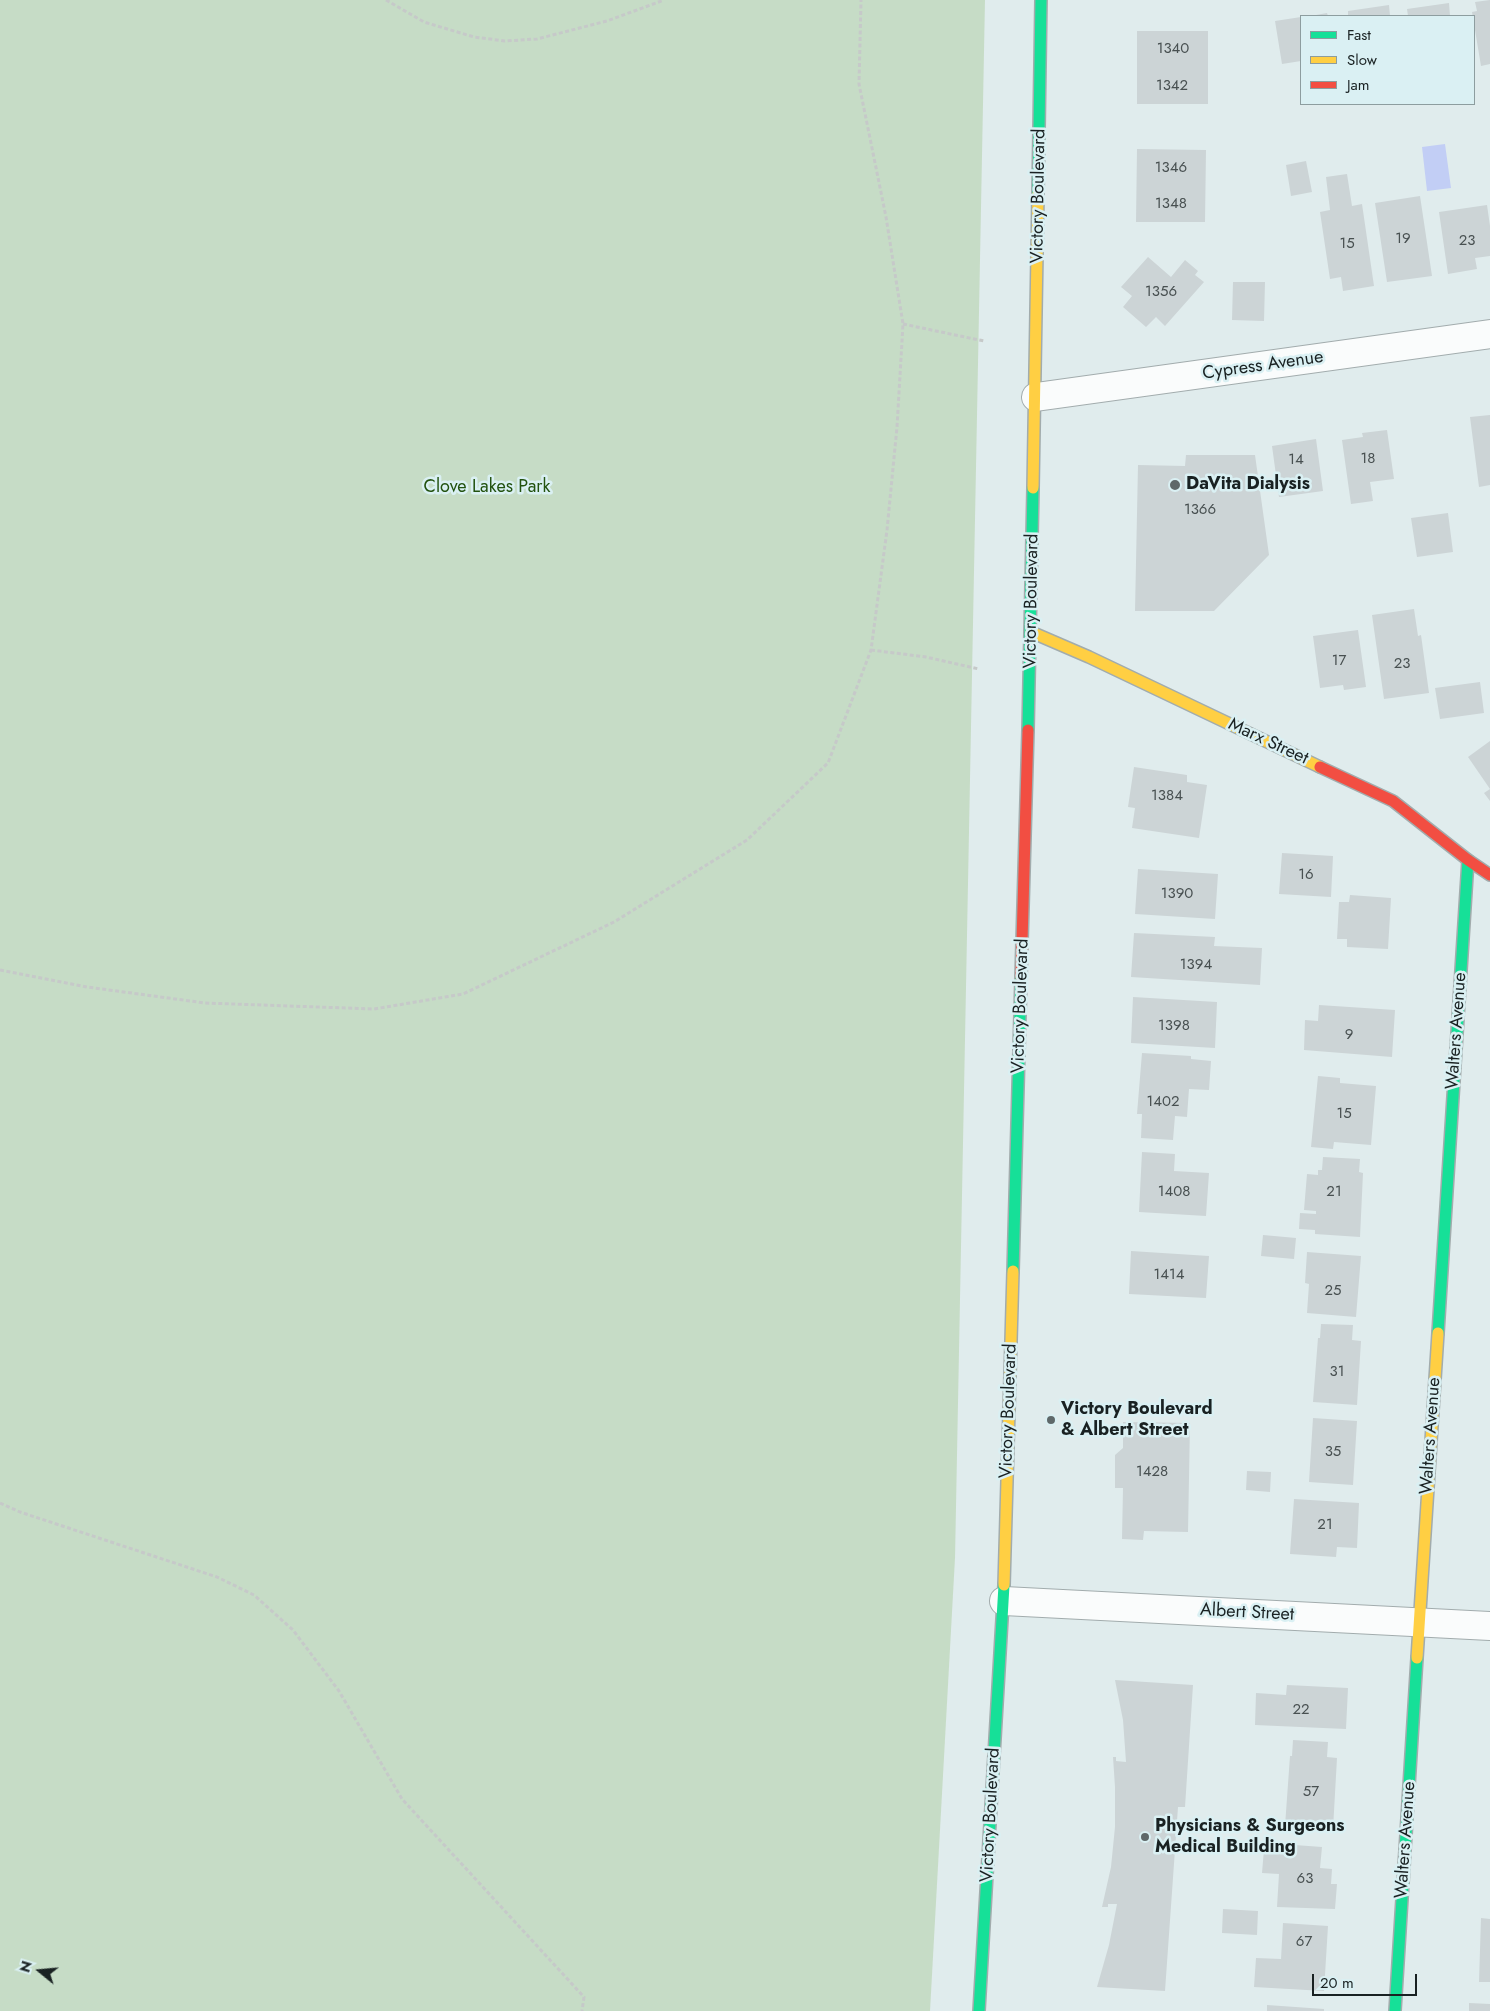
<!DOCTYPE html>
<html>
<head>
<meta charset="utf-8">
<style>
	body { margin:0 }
	#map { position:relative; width:1490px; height:2011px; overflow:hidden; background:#e0eced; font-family:Jost,sans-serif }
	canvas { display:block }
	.legend { position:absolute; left:1300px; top:15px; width:175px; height:90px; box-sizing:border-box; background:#daf0f3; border:1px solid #8d9d9f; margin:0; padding:6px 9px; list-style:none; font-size:15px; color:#192122 }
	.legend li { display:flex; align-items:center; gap:10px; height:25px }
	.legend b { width:25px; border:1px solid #8d9d9f }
	.north { position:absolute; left:15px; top:1946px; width:50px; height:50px; -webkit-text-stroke:4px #daf0f3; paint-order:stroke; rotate:287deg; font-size:14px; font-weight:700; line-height:20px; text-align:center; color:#192122 }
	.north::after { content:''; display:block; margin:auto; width:18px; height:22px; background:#192122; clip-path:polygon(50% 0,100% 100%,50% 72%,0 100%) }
	.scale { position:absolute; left:1312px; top:1974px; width:105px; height:22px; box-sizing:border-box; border:2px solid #192122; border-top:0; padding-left:6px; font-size:15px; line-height:18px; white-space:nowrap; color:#192122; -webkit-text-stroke:4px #daf0f3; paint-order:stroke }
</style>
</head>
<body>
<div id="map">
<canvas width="1490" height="2011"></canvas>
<ul class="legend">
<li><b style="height:6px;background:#16e098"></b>Fast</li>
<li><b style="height:6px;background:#ffcf43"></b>Slow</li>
<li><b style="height:6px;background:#f24e42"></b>Jam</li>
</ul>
<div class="north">N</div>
<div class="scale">20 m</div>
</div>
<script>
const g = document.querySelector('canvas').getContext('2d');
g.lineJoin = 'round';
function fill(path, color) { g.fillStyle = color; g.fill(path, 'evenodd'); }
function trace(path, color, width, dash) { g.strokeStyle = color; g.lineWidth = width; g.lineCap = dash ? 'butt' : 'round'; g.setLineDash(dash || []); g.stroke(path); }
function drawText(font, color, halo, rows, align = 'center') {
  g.font = font + ' Jost,sans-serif'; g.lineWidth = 5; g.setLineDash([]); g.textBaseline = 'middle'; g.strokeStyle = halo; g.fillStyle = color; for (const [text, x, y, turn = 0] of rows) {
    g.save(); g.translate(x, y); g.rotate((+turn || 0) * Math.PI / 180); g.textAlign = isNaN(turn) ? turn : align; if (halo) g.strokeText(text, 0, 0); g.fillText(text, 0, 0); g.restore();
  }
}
fill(new Path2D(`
	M0,0H985L955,1558L930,2011H0Z`), '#c6dcc6');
fill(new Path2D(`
	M1445,144L1451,188L1427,191L1422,147Z`), '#c2cef5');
fill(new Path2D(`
	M1490,0V64L1481,66L1472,12L1477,11L1475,2Z
	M1449,3L1450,16H1408L1407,9Z
	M1389,5L1390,16H1348V11Z
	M1327,13L1328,16H1316V15Z
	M1301,17V61L1282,64L1275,21Z
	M1137,31H1208V104H1137Z
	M1137,149L1206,150L1205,222H1136Z
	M1306,161L1312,192L1291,196L1286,165Z
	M1347,174L1352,206L1362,204L1374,286L1343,291L1341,277L1330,279L1320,212L1330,210L1326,177Z
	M1420,196L1432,276L1387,282L1375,203Z
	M1487,205L1490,226V256L1475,258L1477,269L1448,274L1439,212Z
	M1148,257L1171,277L1185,260L1198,271L1195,275L1204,282L1165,326L1156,317L1146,327L1123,307L1132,296L1121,287Z
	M1233,282H1265L1264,321L1232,320Z
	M1490,415V485L1479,487L1470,417Z
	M1387,430L1394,479L1370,482L1373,501L1351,504L1342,440L1363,437L1362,433Z
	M1316,439L1323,491L1279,497L1272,446Z
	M1186,455H1255L1269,555L1214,611H1135L1138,465L1185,466Z
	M1448,513L1453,552L1417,557L1411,518Z
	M1414,609L1418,636L1421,635L1429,693L1384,699L1372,615Z
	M1358,630L1366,687L1344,690L1343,685L1320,688L1313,636Z
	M1480,682L1484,713L1440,719L1435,688Z
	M1490,741V801L1484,793L1490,789L1468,757Z
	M1134,767L1187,775V782L1207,785L1199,838L1132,828L1135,808L1128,807Z
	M1282,853L1333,856L1331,897L1279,894Z
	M1138,869L1218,874L1215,919L1135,914Z
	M1350,895L1391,898L1388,949L1347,947V939H1337L1339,902H1349Z
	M1134,933L1215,937L1214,946L1262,948L1260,985L1131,977Z
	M1133,997L1217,1002L1215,1048L1131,1043Z
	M1319,1005L1395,1010L1392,1057L1304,1050L1305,1020L1318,1021Z
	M1142,1053L1191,1056V1059L1211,1061L1209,1090L1189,1089L1187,1117L1175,1116L1173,1140L1141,1138L1142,1114H1137Z
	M1318,1076L1340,1078V1083L1376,1086L1371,1145L1334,1142L1333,1149L1311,1147Z
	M1142,1152L1175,1154L1174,1171L1209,1173L1206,1216L1139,1212Z
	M1323,1157L1360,1159L1359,1172L1363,1173L1360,1237L1315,1234V1230L1299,1229L1300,1213L1316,1214V1211L1304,1210L1307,1174L1318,1175V1170H1322Z
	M1263,1235L1296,1238L1294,1259L1261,1256Z
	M1131,1251L1209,1256L1206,1298L1129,1294Z
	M1307,1252L1361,1256L1356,1317L1307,1313L1309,1284L1305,1283Z
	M1321,1324L1353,1325L1352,1340L1361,1341L1357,1405L1313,1402L1318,1338H1320Z
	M1313,1418L1357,1421L1353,1485L1309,1482Z
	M1123,1422L1190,1423L1188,1532L1144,1531L1143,1540L1122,1539L1123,1488H1115V1455L1123,1448Z
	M1247,1471L1271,1472L1270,1492L1246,1490Z
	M1294,1499L1359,1503L1357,1548L1337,1547L1336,1557L1290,1554Z
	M1115,1680L1193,1685L1185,1807H1178L1165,1991L1097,1987L1109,1945L1117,1904H1108V1907H1102L1111,1867L1115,1827V1787L1113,1757H1116V1761L1126,1762L1123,1720Z
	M1287,1685L1348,1688L1346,1729L1255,1725L1256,1693L1286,1695Z
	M1293,1740L1328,1742L1327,1757L1337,1758L1333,1829L1285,1826L1290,1756H1292Z
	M1281,1844L1322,1847L1320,1868L1332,1869L1331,1884H1337L1335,1909L1277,1907L1279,1874L1262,1873L1264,1849L1281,1850Z
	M1223,1909L1258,1911L1257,1935L1222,1933Z
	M1481,1918L1490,1919V1982H1479Z
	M1283,1923L1328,1926L1324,1991L1254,1987L1256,1958L1281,1959Z
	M1469,2003L1490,2004V2011H1469Z
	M1267,2005L1324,2009V2011H1267Z`), '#ccd4d6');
const street = new Path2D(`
	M1036,397L1490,334
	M1004,1601L1490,1626`);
const fast = new Path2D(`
	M1038,194L1041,0
	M1028,730L1033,488
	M1013,1271L1021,977
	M1438,1333L1468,860
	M979,2011L1004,1585
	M1395,2011L1417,1658`);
const slow = new Path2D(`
	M1033,488L1038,194
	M1031,632L1089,657L1320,767
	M1004,1585L1013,1271
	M1417,1658L1438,1333`);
const jam = new Path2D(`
	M1320,767L1393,801L1468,860L1490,875
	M1021,977L1028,730`);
trace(street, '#a2acad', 30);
trace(fast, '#a2acad', 14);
trace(slow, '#a2acad', 14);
trace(jam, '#a2acad', 14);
trace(new Path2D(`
	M386,0L424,22L474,37L505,41L537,39L607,21L664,0
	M903,324L984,341
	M871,650L926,657L979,669
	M0,970L87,987L205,1003L374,1009L463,994L614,922L747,840L828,763L871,650L887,530L897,427L903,324L886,217L859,84L861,0
	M0,1503L20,1512L217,1577L254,1595L293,1630L339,1691L402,1799L584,1997L582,2011`), '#c6c9c9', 3, [4, 2.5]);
trace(street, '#fafcfc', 28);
trace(fast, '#16e098', 11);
trace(slow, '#ffcf43', 11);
trace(jam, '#f24e42', 11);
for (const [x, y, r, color] of [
	[1175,485,6,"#5f6869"],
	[1051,1420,5,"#5f6869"],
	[1145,1837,5,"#5f6869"]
]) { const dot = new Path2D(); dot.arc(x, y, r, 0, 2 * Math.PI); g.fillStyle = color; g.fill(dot); trace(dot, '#daf0f3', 2); }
drawText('15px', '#485051', null, [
	["1340",1173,49],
	["1342",1172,86],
	["1346",1171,168],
	["1348",1171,204],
	["19",1403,239],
	["23",1467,241],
	["15",1347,244],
	["1356",1161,292],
	["18",1368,459],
	["14",1296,460],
	["1366",1200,510],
	["17",1339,661],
	["23",1402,664],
	["1384",1167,796],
	["16",1306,875],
	["1390",1177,894],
	["1394",1196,965],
	["1398",1174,1026],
	["9",1349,1035],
	["1402",1163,1102],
	["15",1344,1114],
	["1408",1174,1192],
	["21",1334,1192],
	["1414",1169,1275],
	["25",1333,1291],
	["31",1337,1372],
	["35",1333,1452],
	["1428",1152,1472],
	["21",1325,1525],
	["22",1301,1710],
	["57",1311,1792],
	["63",1305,1879],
	["67",1304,1942]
]);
drawText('18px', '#192122', '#daf0f3', [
	["Victory Boulevard",1039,196,-89],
	["Cypress Avenue",1263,366,-8],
	["Victory Boulevard",1032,601,-89],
	["Marx Street",1268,742,25],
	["Victory Boulevard",1021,1006,-88],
	["Walters Avenue",1457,1031,-86],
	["Victory Boulevard",1009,1411,-88],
	["Walters Avenue",1431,1436,-86],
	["Albert Street",1247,1613,3],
	["Victory Boulevard",991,1815,-87],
	["Walters Avenue",1406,1840,-86]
]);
drawText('bold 18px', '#192122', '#daf0f3', [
	["DaVita Dialysis",1186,485],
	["Victory Boulevard",1061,1410],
	["& Albert Street",1061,1431],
	["Physicians & Surgeons",1155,1827],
	["Medical Building",1155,1848]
], 'left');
drawText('18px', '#22520f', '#daf0f3', [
	["Clove Lakes Park",487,488]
]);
</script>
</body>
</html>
